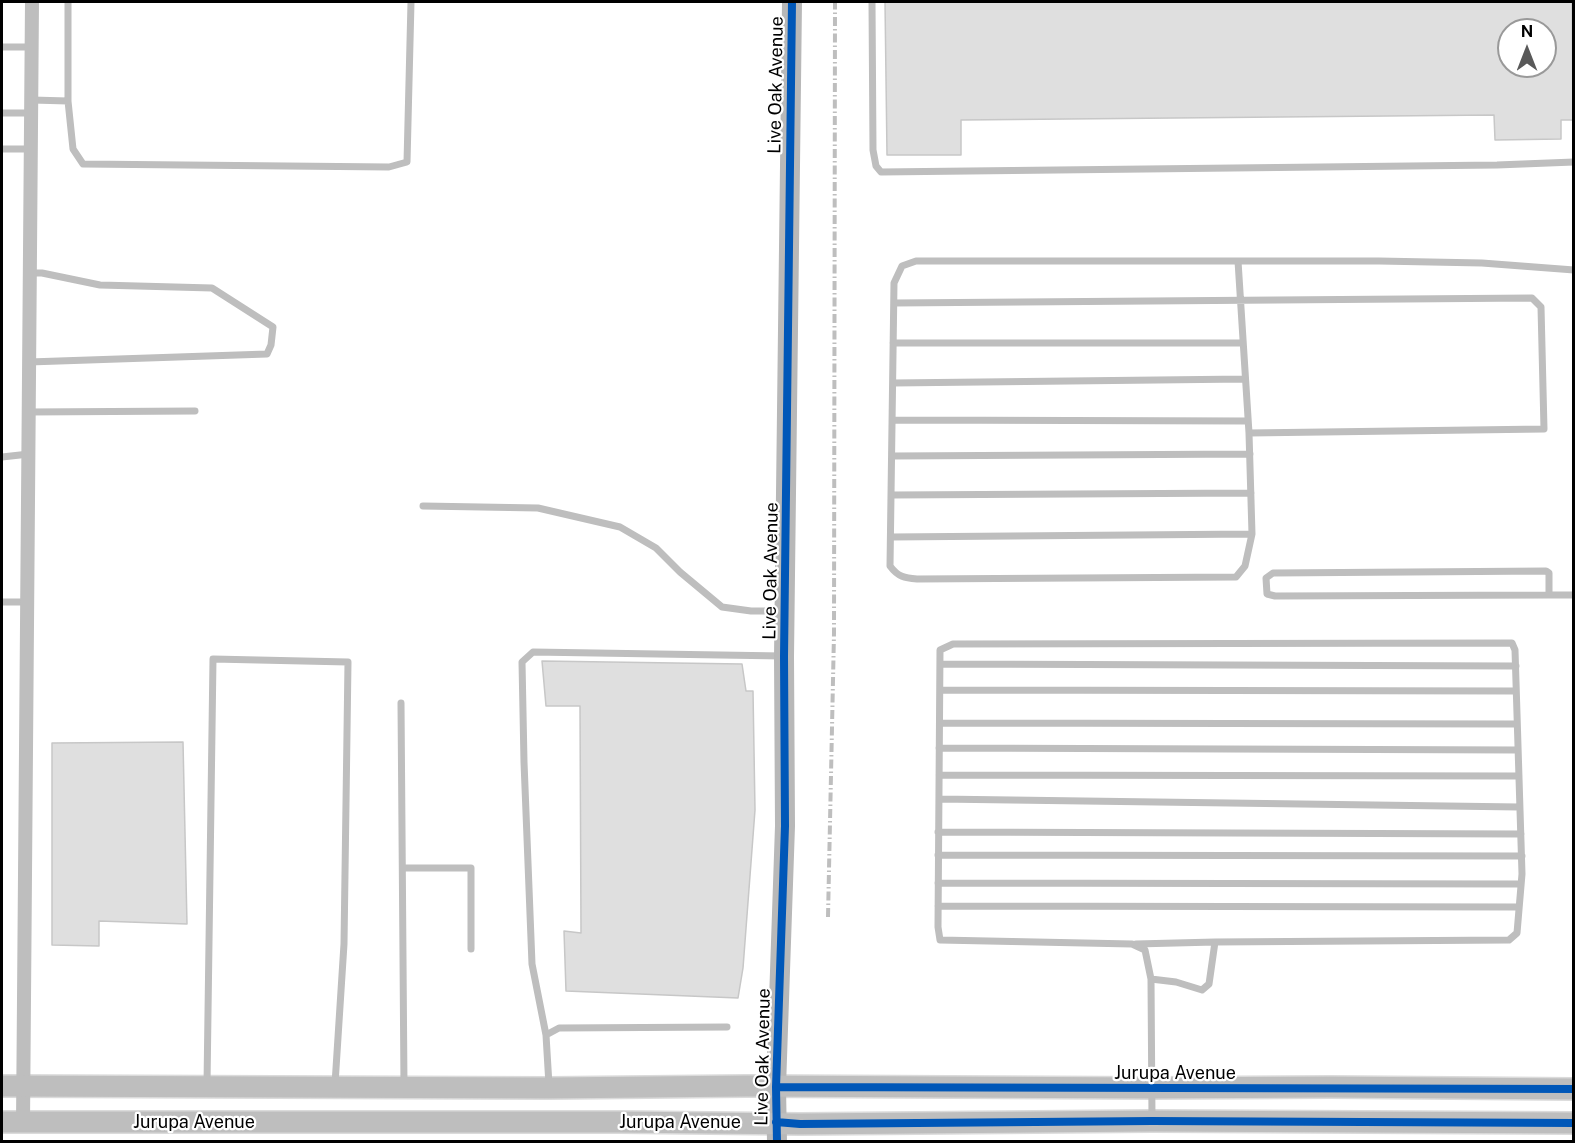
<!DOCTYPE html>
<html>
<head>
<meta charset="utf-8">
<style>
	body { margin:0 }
	#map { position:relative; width:1575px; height:1143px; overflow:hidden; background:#fff; font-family:"Public Sans",sans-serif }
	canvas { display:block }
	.frame { position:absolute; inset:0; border:3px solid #000; pointer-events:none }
	.north { position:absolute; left:1497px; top:18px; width:60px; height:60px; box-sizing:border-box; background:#fff; border:2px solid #999; border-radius:50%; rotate:0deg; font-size:16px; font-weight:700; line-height:24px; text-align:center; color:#000 }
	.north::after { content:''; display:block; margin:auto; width:21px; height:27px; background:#595959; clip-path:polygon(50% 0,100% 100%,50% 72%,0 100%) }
</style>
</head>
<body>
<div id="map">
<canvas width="1575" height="1143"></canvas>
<div class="frame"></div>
<div class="north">N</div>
</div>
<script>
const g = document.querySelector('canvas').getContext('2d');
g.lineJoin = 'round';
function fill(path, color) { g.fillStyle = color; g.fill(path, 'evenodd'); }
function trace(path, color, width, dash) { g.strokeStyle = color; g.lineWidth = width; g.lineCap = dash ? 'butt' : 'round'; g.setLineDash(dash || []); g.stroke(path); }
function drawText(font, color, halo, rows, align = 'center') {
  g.font = font + ' "Public Sans",sans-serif'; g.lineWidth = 4.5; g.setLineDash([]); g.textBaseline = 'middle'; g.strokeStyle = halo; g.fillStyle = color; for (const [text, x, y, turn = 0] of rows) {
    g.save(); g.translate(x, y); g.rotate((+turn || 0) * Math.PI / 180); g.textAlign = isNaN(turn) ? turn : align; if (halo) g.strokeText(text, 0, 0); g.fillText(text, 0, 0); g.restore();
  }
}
const building = new Path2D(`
	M885,2H1572L1573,120H1561V139L1495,140L1494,115L961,120V155H887ZM1509,30H1545V66H1509Z
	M542,661L742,664L746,691H753L755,810L743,968L738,998L566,991L564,931L581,933L580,706H546Z
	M183,742L187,924L99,921V946L52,945V743Z`);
fill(building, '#dfdfdf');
trace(building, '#c7c7c7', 1.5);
const primary = new Path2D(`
	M2,1086L549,1088L747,1086L1152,1088L1330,1087L1574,1089
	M2,1122H620L800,1124L1152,1121L1574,1123`);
trace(primary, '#dbdbdb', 24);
trace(new Path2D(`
	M68,2V101L73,149L83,164L389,167L407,162L411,2
	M872,2L873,150L876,166L881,172L1497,165L1574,162
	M2,47H32
	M32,100L68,101
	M2,113H31
	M2,149H31
	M1238,261H916L902,266L894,283L890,566C898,577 905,578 917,579L1236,577L1245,566L1252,534L1249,433L1238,261H1379L1482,263L1574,270
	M894,303L1532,298L1541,307L1544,429L1249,433
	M893,343H1243
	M29,362L267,354L271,345L273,327L212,288L100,285L42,273H30
	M893,383L1245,379
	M29,412L195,411
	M893,420L1248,421
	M892,456L1250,454
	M2,457L29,454
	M892,495L1251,493
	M423,506L538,508L620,527L656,548L680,572L722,607L751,611H784
	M891,537L1252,534
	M1549,595V573L1546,571L1273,573L1266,578L1267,594L1275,596L1549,595H1574
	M2,602H28
	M940,664L1516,666
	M940,690L1516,691
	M401,703L404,1085
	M940,723L1517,724
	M939,748L1518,750
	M939,775L1519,776
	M939,799L1519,807
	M938,832L1521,834
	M938,855L1522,856
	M403,868H471V949
	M938,883L1521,884
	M938,906L1519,907
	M1136,944L1215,942
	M1151,979L1145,950L1132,944L940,940L938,927L940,650L953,644L1512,643L1515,650L1522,874L1517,933L1509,940L1215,942L1209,984L1202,990L1176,982L1151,979L1152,1119
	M546,1035L532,964L524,762L522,662L533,652L783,656
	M207,1084L213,659L348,662L344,944L335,1084
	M549,1085L546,1035L559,1028L727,1027`), '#bebebe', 7);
trace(new Path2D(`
	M23,1123L32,2`), '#bebebe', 14);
trace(new Path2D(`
	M777,1142L776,1087L785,826L784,656L792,2`), '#b8b8b8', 20);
trace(primary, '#bebebe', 21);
trace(new Path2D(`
	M828,917L834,633L835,2`), '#bebebe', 4, [9, 3, 1.5, 3]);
trace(new Path2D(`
	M776,1087L1574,1089
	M776,1122L800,1124L1152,1121L1574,1123
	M777,1142L776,1087L785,826L784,656L792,2`), '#0057b8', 8);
drawText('18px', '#000', '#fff', [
	["Live Oak Avenue",776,85,-89],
	["Live Oak Avenue",771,571,-89],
	["Live Oak Avenue",763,1057,-89],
	["Jurupa Avenue",1175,1073],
	["Jurupa Avenue",194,1122],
	["Jurupa Avenue",680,1122]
]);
</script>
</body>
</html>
